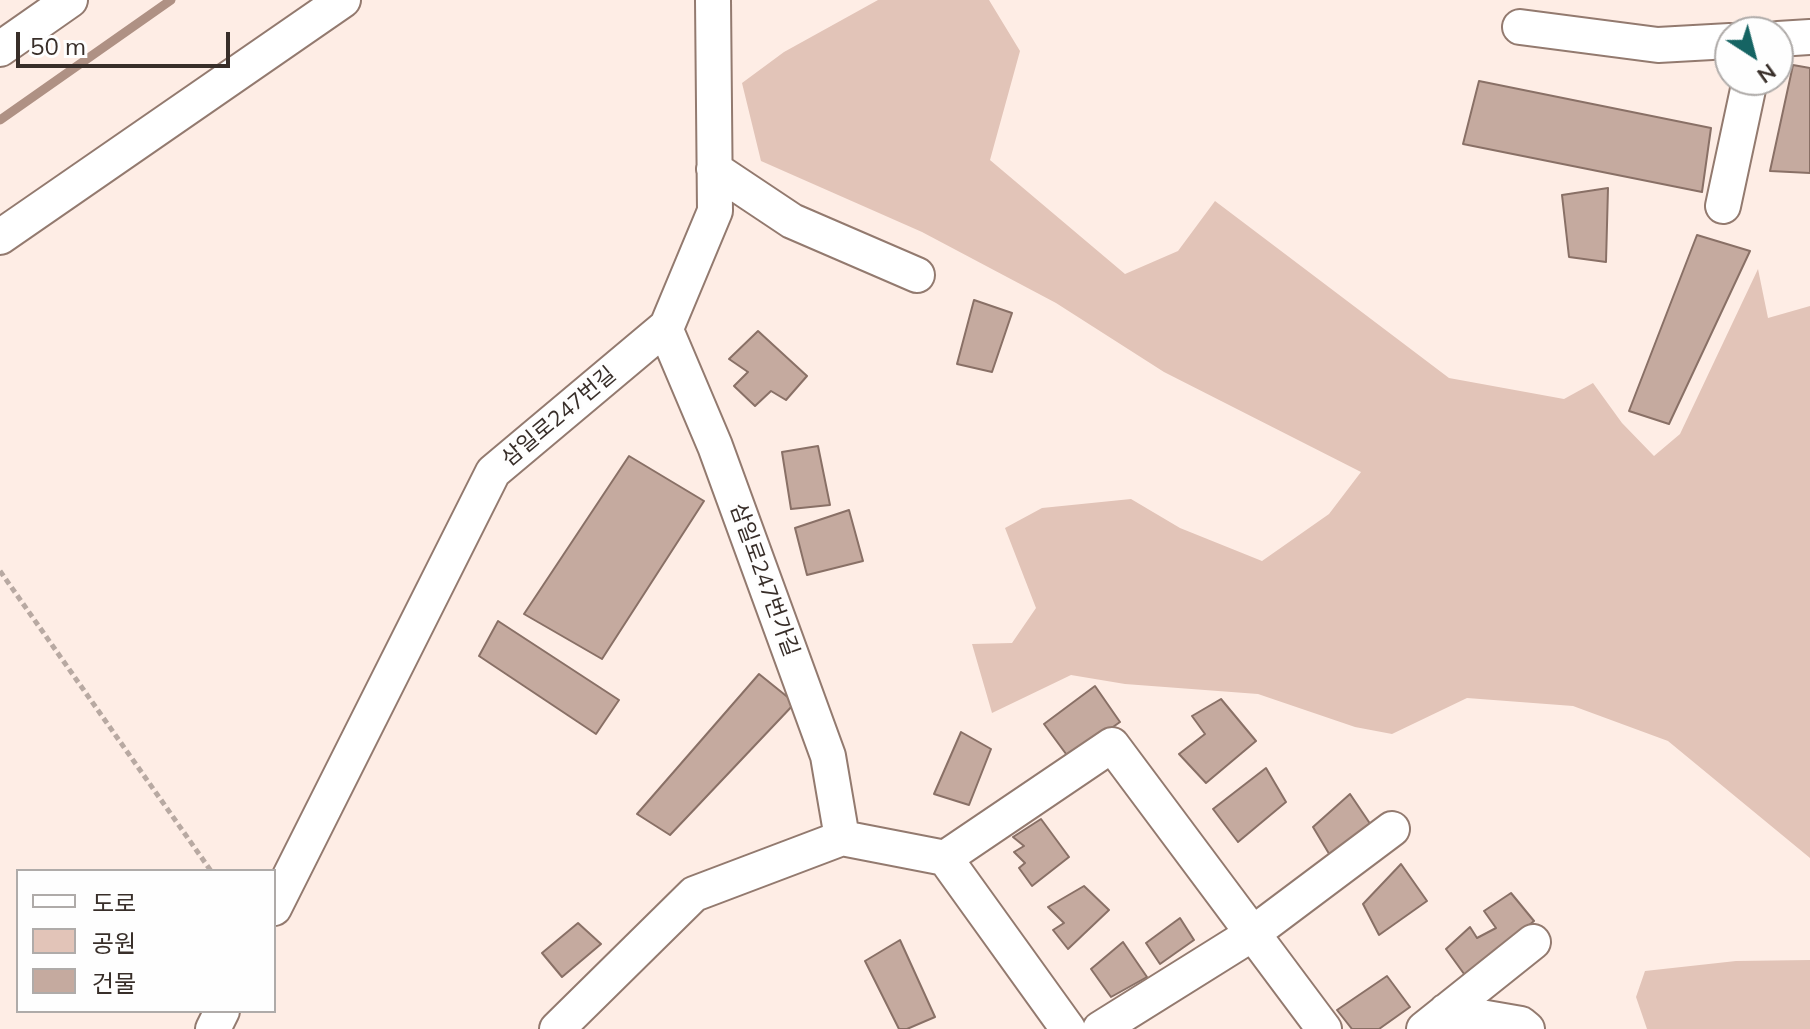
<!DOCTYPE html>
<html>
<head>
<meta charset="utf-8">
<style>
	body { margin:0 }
	#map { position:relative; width:1810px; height:1029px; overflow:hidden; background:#feede5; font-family:Mulish,"Noto Sans KR",sans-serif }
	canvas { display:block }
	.legend { position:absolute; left:16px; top:869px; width:260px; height:144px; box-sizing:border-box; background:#fefefe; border:2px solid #afaba9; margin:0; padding:10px 14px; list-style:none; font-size:24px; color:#382e29 }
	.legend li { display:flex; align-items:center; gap:16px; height:40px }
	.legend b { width:40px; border:2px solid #afaba9 }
	.north { position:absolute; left:1714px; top:16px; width:80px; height:80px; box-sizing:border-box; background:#fefefe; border:2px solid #afaba9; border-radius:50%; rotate:144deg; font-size:22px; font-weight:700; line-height:32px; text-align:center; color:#382e29 }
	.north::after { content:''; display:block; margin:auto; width:28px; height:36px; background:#156463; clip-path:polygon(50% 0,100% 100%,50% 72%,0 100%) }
	.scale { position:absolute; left:16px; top:32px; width:214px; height:36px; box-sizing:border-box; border:4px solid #382e29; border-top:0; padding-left:10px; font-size:24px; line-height:28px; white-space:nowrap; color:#382e29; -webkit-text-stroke:6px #fefefe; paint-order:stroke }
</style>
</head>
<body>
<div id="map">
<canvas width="1810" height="1029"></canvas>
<ul class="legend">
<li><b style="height:10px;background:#fff"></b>도로</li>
<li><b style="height:22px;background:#e2c4b8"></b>공원</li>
<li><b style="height:22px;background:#c5aa9f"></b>건물</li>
</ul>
<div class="north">N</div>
<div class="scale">50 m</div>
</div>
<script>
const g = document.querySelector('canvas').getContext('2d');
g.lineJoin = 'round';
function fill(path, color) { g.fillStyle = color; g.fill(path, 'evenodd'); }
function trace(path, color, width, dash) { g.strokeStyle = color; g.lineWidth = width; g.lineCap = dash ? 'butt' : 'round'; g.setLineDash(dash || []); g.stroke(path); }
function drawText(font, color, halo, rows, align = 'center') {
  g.font = font + ' Mulish,"Noto Sans KR",sans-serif'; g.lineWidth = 7; g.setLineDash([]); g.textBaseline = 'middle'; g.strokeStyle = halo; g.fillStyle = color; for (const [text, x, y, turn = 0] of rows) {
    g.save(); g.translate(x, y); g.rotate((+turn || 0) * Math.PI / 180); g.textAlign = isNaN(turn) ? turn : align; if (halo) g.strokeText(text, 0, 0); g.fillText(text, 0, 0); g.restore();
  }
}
fill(new Path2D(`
	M878,0H989L1020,51L990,160L1125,274L1178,251L1215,201L1449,378L1564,399L1593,383L1622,423L1654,456L1680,434L1758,269L1768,318L1810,306V858L1668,741L1573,706L1467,698L1392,734L1355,727L1258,694L1125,684L1071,675L992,713L972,644L1012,643L1036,608L1005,528L1042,508L1131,499L1180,528L1262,561L1329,514L1361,472L1164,372L1056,303L922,232L761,161L742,83L784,52Z
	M1810,960V1029H1647L1636,997L1645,971L1736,961Z`), '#e2c4b8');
trace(new Path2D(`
	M0,120L171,0`), '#af9184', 9);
const building = new Path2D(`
	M1793,65L1810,68V173L1770,171Z
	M1479,81L1711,128L1702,192L1463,144Z
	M1608,188L1606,262L1569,257L1562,195Z
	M1697,235L1750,251L1669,424L1629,411Z
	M974,300L1012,313L992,372L957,364Z
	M758,331L807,376L786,400L771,391L755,406L734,386L748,372L729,359Z
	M818,446L830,505L791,509L782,452Z
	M629,456L704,501L602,659L524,614Z
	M849,510L863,561L807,575L795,528Z
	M498,621L619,700L596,734L479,656Z
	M759,674L795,703L670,835L637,814Z
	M1095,686L1120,722L1069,758L1044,724Z
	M1221,699L1256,741L1206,783L1179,754L1205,734L1192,716Z
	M961,732L991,749L969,805L934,794Z
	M1266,768L1286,802L1238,842L1213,809Z
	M1350,794L1375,831L1331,857L1313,827Z
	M1041,819L1069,857L1032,886L1019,868L1025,863L1014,852L1024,846L1013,837Z
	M1401,864L1427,901L1379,935L1363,904Z
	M1084,886L1109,910L1068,949L1053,930L1064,923L1048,907Z
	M1511,893L1534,921L1467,978L1446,949L1470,927L1477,938L1496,928L1484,911Z
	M1180,918L1194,940L1160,964L1146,943Z
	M578,923L601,944L562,977L542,953Z
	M900,940L935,1017L907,1029H899L865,961Z
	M1123,942L1147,977L1111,997L1091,969Z
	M1387,976L1410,1007L1379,1029H1352L1337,1010Z`);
fill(building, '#c5aa9f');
trace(building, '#897066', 2);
const minor = new Path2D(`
	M1520,27L1658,45L1730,41
	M1778,39L1810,37
	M0,49L70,0
	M714,169L792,221L917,275
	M1723,206L1750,80
	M0,237L343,0
	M665,328L715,446L828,756L842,838L945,858L1068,1029
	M945,858L1112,745L1324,1029
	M274,908L493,472L667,326L715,211L713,0
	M1446,1011L1521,1024L1527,1029
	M213,1029L222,1011
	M557,1029L694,894L842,838
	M1100,1029L1252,934L1392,829
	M1424,1029L1533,942`);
trace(minor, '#937a6f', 38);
trace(new Path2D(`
	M0,571L211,871`), '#b8a9a2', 5, [6, 4]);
trace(minor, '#fff', 34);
drawText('22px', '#382e29', '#fefefe', [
	["삼일로247번길",559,417,-40],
	["삼일로247번가길",764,580,70]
]);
</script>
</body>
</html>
